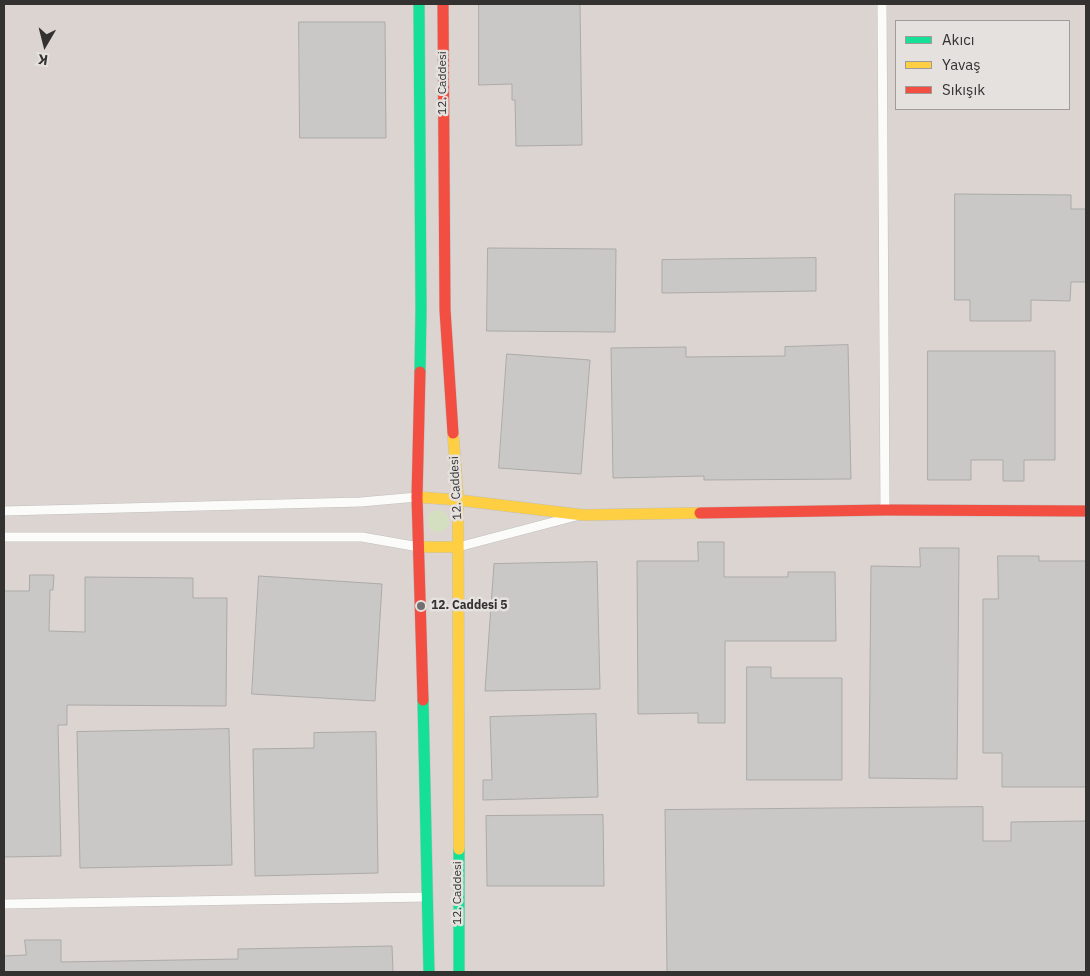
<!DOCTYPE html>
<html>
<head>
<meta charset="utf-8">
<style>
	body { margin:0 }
	#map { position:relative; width:1090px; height:976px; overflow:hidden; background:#e4e2e0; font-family:"IBM Plex Sans",sans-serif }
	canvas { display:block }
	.frame { position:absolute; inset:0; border:5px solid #343231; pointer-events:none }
	.legend { position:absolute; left:895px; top:20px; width:175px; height:90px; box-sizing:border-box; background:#e5e1df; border:1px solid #9e9b99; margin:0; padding:6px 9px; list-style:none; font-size:15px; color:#343231 }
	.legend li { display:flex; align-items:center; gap:10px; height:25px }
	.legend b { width:25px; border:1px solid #9e9b99 }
	.north { position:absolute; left:20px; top:20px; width:50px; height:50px; -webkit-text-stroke:4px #e5e1df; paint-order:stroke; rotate:188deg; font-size:14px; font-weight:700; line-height:20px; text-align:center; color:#343231 }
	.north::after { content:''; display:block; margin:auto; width:18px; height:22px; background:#343231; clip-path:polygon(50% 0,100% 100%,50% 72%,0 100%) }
</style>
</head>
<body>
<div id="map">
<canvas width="1090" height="976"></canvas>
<div class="frame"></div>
<ul class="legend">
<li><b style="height:6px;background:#16e098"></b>Akıcı</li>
<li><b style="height:6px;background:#ffcf43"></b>Yavaş</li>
<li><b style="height:6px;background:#f24e42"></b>Sıkışık</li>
</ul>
<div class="north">K</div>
</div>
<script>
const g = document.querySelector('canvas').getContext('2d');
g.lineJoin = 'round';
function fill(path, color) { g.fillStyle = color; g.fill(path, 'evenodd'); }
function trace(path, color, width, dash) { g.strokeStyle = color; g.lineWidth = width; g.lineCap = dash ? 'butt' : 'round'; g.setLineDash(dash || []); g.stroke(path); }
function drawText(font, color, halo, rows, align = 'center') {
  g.font = font + ' "IBM Plex Sans",sans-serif'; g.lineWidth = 5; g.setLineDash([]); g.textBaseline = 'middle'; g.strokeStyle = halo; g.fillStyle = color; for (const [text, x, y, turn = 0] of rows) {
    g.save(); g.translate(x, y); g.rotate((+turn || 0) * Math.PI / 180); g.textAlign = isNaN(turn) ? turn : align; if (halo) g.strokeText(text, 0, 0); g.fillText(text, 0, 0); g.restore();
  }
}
fill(new Path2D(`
	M4,4H1086V972H4ZM896,21H1069V109H896Z`), '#dcd4d0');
fill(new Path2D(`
	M427 521a11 11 0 1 1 22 0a11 11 0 1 1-22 0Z`), '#d4dfc2');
const building = new Path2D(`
	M479,4H580L582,145L516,146L515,100H512V84L479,85Z
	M299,22H385L386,138H300Z
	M955,194L1071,195V209H1086V282H1071L1070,301L1031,300V321H970V300H955Z
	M488,248L616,249L615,332L487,331Z
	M816,258V291L662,293V260Z
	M848,345L851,479L704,480V476L613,478L611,348L686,347V357L785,356V347Z
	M928,351H1055V460H1024V481H1003V460H971V480H928Z
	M507,354L590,360L581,474L499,468Z
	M698,542H724V577H788V572H835L836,641H725V723H698V713L638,714L637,561H698Z
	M920,548H959L957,779L869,778L871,566L920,567Z
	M998,556H1039V561H1086V787H1002V753H983V599H998Z
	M597,562L600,689L485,691L494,564Z
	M30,575H54L53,590H50L49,631L85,632V577L193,578V598H227L226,706L67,705V725H58L61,856L4,857V591H29Z
	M259,576L382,584L375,701L252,694Z
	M747,667H771V678H842V780H747Z
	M596,714L598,797L483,800V780H492L490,717Z
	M229,729L232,865L80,868L77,732Z
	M376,732L378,873L255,876L253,749L314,748V733Z
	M983,807V841H1011V822L1086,821V972H667L665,810Z
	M603,815L604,886H487L486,816Z
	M25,940H61V962L238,959V949L392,946L393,972H4V956L26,955Z`);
fill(building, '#c9c8c6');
trace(building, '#acabaa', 1);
const street = new Path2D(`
	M882,4L885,510
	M4,511L361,502L417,497
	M4,537H362L419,547
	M458,547L576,516
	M4,904L428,897`);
const fast = new Path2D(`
	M419,4L421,310L420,372
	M423,700L429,972
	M459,849V972`);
const slow = new Path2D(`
	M453,433L458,500L459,849
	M417,497L458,500L583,515L700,513
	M419,547H458`);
const jam = new Path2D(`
	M443,4L445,310L453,433
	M420,372L417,497L423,700
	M700,513L885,510L1086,511`);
trace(street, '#c1c0be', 10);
trace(fast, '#c1c0be', 12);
trace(slow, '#c1c0be', 12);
trace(jam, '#c1c0be', 12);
trace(street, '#fbfbfa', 9);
trace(fast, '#16e098', 11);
trace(slow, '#ffcf43', 11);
trace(jam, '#f24e42', 11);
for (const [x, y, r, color] of [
	[421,606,5,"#72706e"]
]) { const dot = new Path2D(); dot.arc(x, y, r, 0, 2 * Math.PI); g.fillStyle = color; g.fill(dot); trace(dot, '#e5e1df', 2); }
drawText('12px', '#343231', '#e5e1df', [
	["12. Caddesi",443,83,-90],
	["12. Caddesi",456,488,-93],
	["12. Caddesi",458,893,-90]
]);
drawText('bold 12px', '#343231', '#e5e1df', [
	["12. Caddesi 5",431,606]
], 'left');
</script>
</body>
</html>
